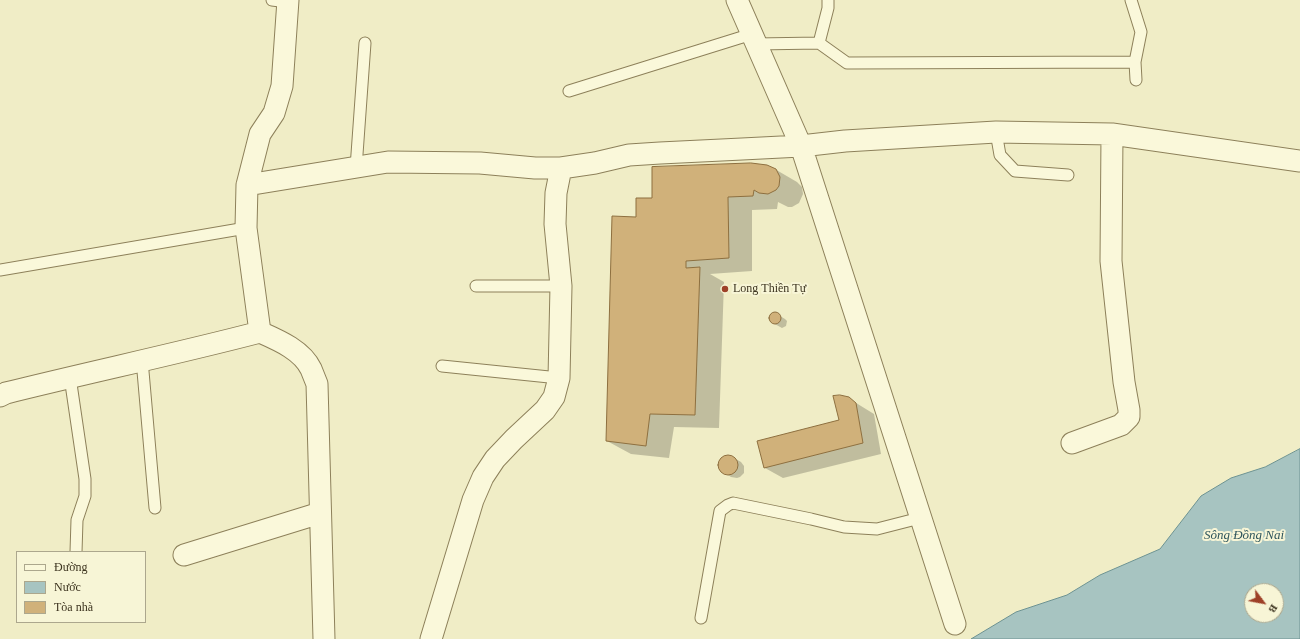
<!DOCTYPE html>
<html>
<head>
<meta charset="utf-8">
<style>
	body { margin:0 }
	#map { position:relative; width:1300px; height:639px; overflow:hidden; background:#f0edc6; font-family:"Times New Roman",serif }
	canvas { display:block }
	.legend { position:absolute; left:16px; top:551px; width:130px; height:72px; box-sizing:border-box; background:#f7f5d6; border:1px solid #aca78d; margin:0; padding:5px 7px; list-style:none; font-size:12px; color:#3c331f }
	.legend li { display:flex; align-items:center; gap:8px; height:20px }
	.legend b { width:20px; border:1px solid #aca78d }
	.north { position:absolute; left:1244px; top:583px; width:40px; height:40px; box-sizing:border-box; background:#f7f5d6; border:1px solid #aca78d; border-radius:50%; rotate:122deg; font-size:11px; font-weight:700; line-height:16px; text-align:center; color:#3c331f }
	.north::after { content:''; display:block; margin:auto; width:14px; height:18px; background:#9e4128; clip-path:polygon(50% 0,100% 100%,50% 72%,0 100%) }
</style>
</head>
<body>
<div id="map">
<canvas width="1300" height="639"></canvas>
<ul class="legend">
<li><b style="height:5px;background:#faf8da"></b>Đường</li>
<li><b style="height:11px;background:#a7c4c1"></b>Nước</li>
<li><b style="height:11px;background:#d0b17a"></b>Tòa nhà</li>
</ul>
<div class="north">B</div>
</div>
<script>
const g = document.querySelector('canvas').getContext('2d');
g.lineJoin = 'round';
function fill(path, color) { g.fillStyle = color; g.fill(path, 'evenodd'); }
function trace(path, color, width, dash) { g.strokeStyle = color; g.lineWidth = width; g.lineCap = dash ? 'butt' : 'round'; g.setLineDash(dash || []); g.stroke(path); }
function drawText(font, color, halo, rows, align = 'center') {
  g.font = font + ' "Times New Roman",serif'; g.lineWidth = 4; g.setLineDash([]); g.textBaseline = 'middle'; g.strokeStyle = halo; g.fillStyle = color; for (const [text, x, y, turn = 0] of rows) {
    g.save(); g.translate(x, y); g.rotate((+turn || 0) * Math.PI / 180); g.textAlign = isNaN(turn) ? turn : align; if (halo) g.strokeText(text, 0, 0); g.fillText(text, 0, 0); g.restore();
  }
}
const water = new Path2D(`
	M1300,449V639H971L1016,612L1067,595L1100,575L1160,549L1201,496L1231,478L1265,467ZM1252,591H1276V615H1252Z`);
fill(water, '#a7c4c1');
trace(water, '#6d9392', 1);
fill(new Path2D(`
	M773,168L797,182L802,187L803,194L799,203L792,207H788L778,202L777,209L752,210V271L710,274L724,282L719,428L674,427L669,458L631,454L607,441L637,218L653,199Z
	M775,313L785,319L787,321L786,326L782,328L771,322L770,318L771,315Z
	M848,398L874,414L881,454L783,478L765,468L841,420Z
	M725,456H728L734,458L741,462L744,466V473L740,477L737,478L731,477L719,469V466L721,460Z`), '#0003');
const building = new Path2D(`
	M751,163L767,165L776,169L780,177L779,186L776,190L768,194L759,193L754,190L753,196L728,197L729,258L686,261V268L700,267L695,415L650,414L646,446L606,441L612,216L636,217V198H652V167Z
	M769 318a6 6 0 1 1 12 0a6 6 0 1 1-12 0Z
	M840,395L849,397L856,403L863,443L764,468L757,441L839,420L833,396Z
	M718 465a10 10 0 1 1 20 0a10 10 0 1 1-20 0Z`);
fill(building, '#d0b17a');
trace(building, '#8d6f3f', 1);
const lane = new Path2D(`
	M272,0L288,2
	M819,43L847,63L1135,62L1141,32L1131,0
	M756,44L819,43L828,8V0
	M1135,62L1136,80
	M569,91L752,34
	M996,132L1000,155L1015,171L1068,175
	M356,168L365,43
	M0,270L246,228
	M476,286H561
	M142,360L155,508
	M442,366L559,378
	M70,377L85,479V496L77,520L76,552
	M701,618L720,511L728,505L733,503L811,519L844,527L877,529L920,518`);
const street = new Path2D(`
	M737,0L801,146L955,624
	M247,185L388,162L480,163L535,168H561
	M260,332C278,340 302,350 311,369C313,374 315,379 317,384L324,639
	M0,396L6,393C90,372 176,354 260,332L246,228L247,185L260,134L274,113L282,86L288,0
	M1072,443L1121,425L1129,417V410L1124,382L1111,261L1112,134
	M184,555L320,513
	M431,639L473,500L483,477L495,459L514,439L545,410L554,397L559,378L561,286L555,224L556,193L561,168L595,163L629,155L660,153L742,149L801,146L845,141L996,132L1112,134L1300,161`);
trace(lane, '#8d805a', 13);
trace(street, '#8d805a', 23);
trace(lane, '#faf8da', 11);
trace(street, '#faf8da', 21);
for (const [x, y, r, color] of [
	[725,289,4,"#9e4128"]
]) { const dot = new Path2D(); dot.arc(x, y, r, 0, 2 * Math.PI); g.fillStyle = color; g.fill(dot); trace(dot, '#f7f5d6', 1.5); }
drawText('12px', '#3c331f', '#f7f5d6', [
	["Long Thiền Tự",733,289]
], 'left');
drawText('italic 13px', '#2e555c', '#f7f5d6', [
	["Sông Đồng Nai",1244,536]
]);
</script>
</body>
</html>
